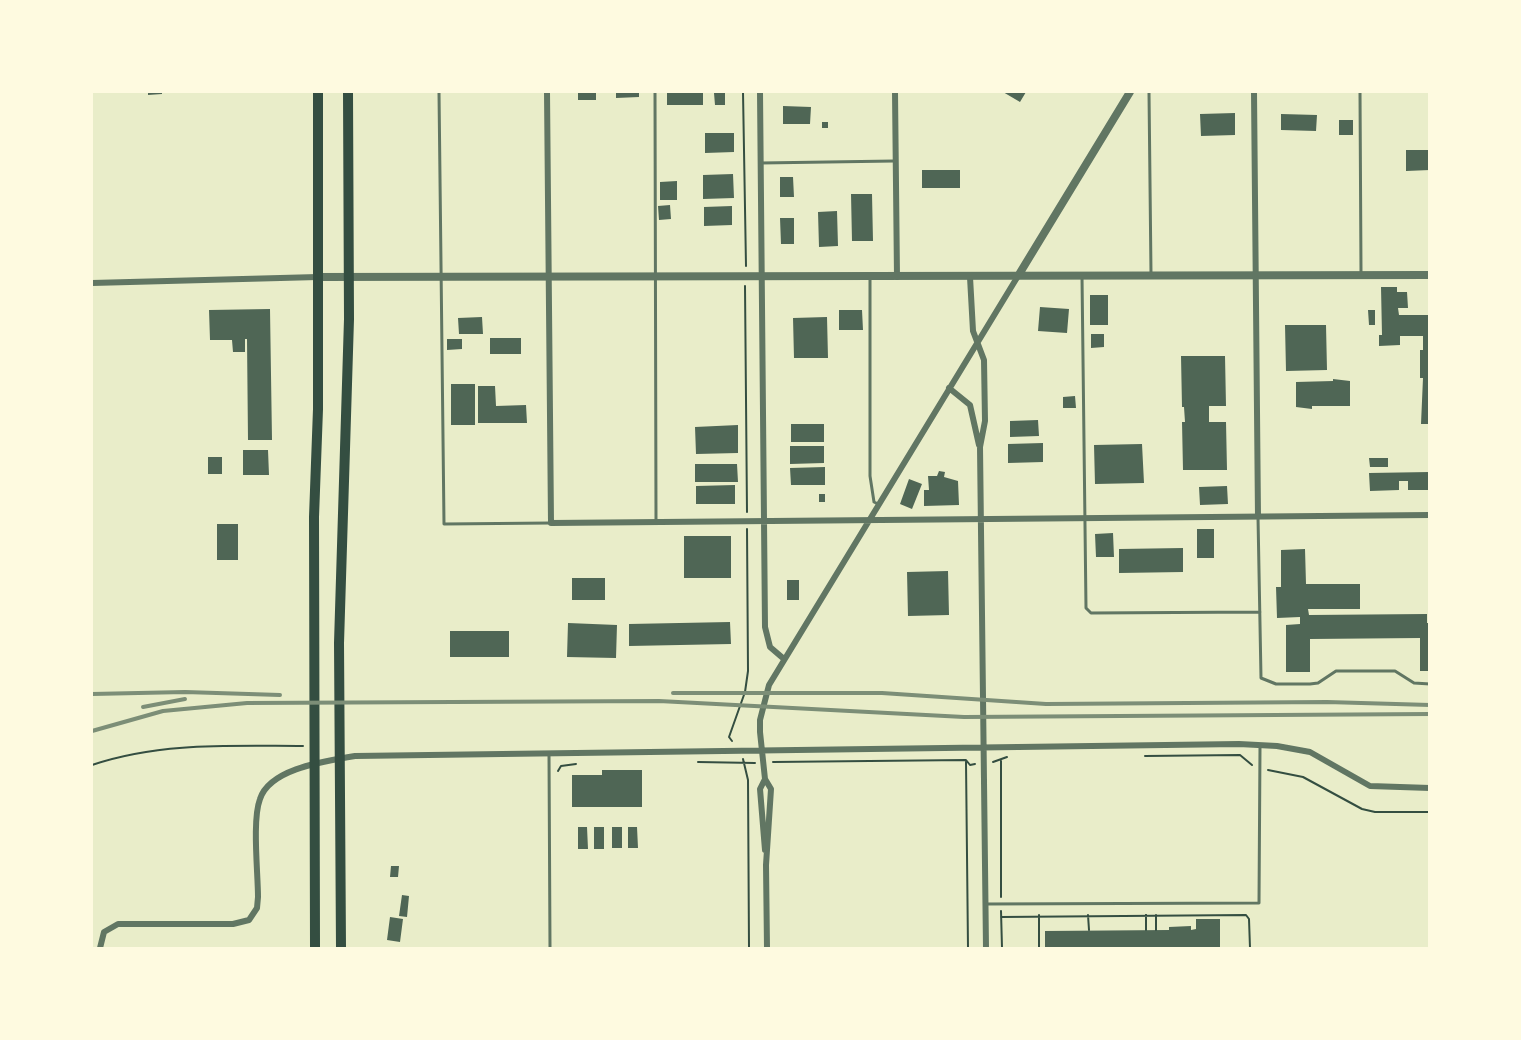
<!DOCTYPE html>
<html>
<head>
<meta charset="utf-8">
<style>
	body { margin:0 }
	#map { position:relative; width:1521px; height:1040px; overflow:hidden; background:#e9edc9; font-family:Poppins,sans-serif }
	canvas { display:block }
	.frame { position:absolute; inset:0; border:93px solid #fefae0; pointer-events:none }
</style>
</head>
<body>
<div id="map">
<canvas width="1521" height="1040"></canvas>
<div class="frame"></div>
</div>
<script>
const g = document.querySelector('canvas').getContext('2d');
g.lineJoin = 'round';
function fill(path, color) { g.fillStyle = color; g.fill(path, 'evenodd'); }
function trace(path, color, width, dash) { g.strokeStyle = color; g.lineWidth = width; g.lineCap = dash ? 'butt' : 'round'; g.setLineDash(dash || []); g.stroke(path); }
fill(new Path2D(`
	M148,92H162V94L148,95Z
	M578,92H596V100H578Z
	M616,92H639V97L616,98Z
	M667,92H703V105H667Z
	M1003,92H1026L1020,102Z
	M714,93H725V105H715Z
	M783,106L811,107L810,124H783Z
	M1235,113V135L1201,136L1200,114Z
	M1281,114L1317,115L1316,131L1281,130Z
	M1339,120H1353V135H1339Z
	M822,122H828V128H822Z
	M705,133H734V152L705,153Z
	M1406,150H1430V170L1406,171Z
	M922,170H960V188H922Z
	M733,174L734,198L703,199V175Z
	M780,177H793L794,197H780Z
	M677,181V200H660V182Z
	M851,194H872L873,241H852Z
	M670,205L671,219L659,220L658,206Z
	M732,206V225L704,226V207Z
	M837,211L838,246L819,247L818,212Z
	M780,218H794V244H781Z
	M1381,287H1397V292H1407L1408,308H1398L1399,315H1430V424H1421L1423,378H1420V350H1423V336H1400V345L1379,346V335H1382Z
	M1090,295H1108V325H1090Z
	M1040,307L1069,309L1067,333L1038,331Z
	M270,309L272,440H248L247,339H245V352H233L232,340H210L209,310Z
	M839,310H862L863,330H839Z
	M1368,310H1375V325H1369Z
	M482,317L483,334H459L458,318Z
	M827,317L828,358H794L793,318Z
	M1285,325H1326L1327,370L1286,371Z
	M1091,334H1104V347L1091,348Z
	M490,338H521V354H490Z
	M447,339H462V349L447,350Z
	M1181,356H1225L1226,406H1209V422H1226L1227,470H1183L1182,422H1185L1184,407H1182Z
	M1333,379L1350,381V406H1312V409L1296,407V382L1333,381Z
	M451,384H475V425H451Z
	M478,386H495L496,406L526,405L527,423H478Z
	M1075,396L1076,408H1063V397Z
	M1038,420L1039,436L1010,437V421Z
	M791,424H824V442H791Z
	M738,425V453L696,454L695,427Z
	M1043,443V462L1008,463V444Z
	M1142,444L1144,483L1095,484L1094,445Z
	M790,446H824V463L790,464Z
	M243,450H268L269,475H243Z
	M208,457H222V474H208Z
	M1369,458H1388V467H1370Z
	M695,464H737L738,482H695Z
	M825,467V485H791L790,468Z
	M939,471L945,472L944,477L958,481L959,505L924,506V490H929L928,476H937Z
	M1430,472V490H1408V481H1399V490L1370,491L1369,473Z
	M909,479L922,484L912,509L900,504Z
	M735,485V504H696V486Z
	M1227,486L1228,504L1200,505L1199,487Z
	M819,494H825V502H819Z
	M217,524H238V560H217Z
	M1197,529H1214V558H1197Z
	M1113,533L1114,557H1096L1095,534Z
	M684,536H731V578H684Z
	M1183,548V572L1119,573V549Z
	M1305,549L1306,584H1360V609H1308L1309,615L1427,614V623H1430V671H1420V638L1310,639V672H1286V625L1300,624V617L1277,618L1276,587H1281V550Z
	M948,571L949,615L908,616L907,572Z
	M572,578H605V600H572Z
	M787,580H799V600H787Z
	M730,622L731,644L629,646V624Z
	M568,623L617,625L616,658L567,657Z
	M450,631H509V657H450Z
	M602,770H642V807H572V775H602Z
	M578,827H587L588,849H578Z
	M594,827H604V849H594Z
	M612,827H622V848H612Z
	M628,827H637L638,848H628Z
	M391,866H399L398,877H390Z
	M402,895L409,896L407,917L399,916Z
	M390,917L403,919L400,942L387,940Z
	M1196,919H1220V948H1045V931L1169,930V927L1191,926V930L1196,929Z`), '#4f6655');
trace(new Path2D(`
	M743,92L746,266
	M745,286L747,512
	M732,741L729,737L745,692L748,671L747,529
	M1145,756L1240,755L1252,765
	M743,759L748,780L749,948
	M1001,761V897
	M698,762L755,763
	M773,762L966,760L970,765L975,764
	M966,762L968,948
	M993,762L1007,757
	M92,765C160,742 232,746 303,746
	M1268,770L1303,777L1362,809L1375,812H1430
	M558,771L561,766L576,764
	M1001,911L1002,948
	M1039,915V948
	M1088,915L1089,930
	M1146,915V930
	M1156,915V930
	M1001,917L1246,915L1249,919L1250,948`), '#344e41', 2);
trace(new Path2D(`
	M439,92L444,524L551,523
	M655,92L656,521
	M1149,92L1151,274
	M1360,92L1361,273
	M761,163L894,161
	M1082,276L1086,608L1091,613L1260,612
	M870,279V476L874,502L878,504
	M1258,517L1261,678L1276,684H1310L1318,683L1336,671H1395L1414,683L1430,684
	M549,754L550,948
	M986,904L1259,903L1260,747`), '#617663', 3);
trace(new Path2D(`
	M547,92L551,523L1430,515
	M760,92L765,627L770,647L784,659
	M895,92L897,277
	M1254,92L1258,517
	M970,277L973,331L984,360L985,421L980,447L986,948
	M92,283L318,277
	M949,388L970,405L979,445
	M765,850L760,789L765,779
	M100,948L104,932L118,924H233L249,920L257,908L258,897C258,873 252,820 260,799C270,768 327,761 355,756L1239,744L1277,746L1310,752L1370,786L1430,788
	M767,948L766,865L771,789L765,779L760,732V720L769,685L1018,276`), '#617663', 6);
trace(new Path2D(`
	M1018,276L1130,92
	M318,277L1430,275`), '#617663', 8);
trace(new Path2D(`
	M315,948L314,517L318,409V92
	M341,948L339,643L349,319L348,92`), '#344e41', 10);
trace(new Path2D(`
	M673,693H882L1046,704L1327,702L1430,705
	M92,694L185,692L280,695
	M143,707L185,699
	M92,731L163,711L247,703L659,701L964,717L1430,714`), '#7c8e77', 4);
</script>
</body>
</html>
